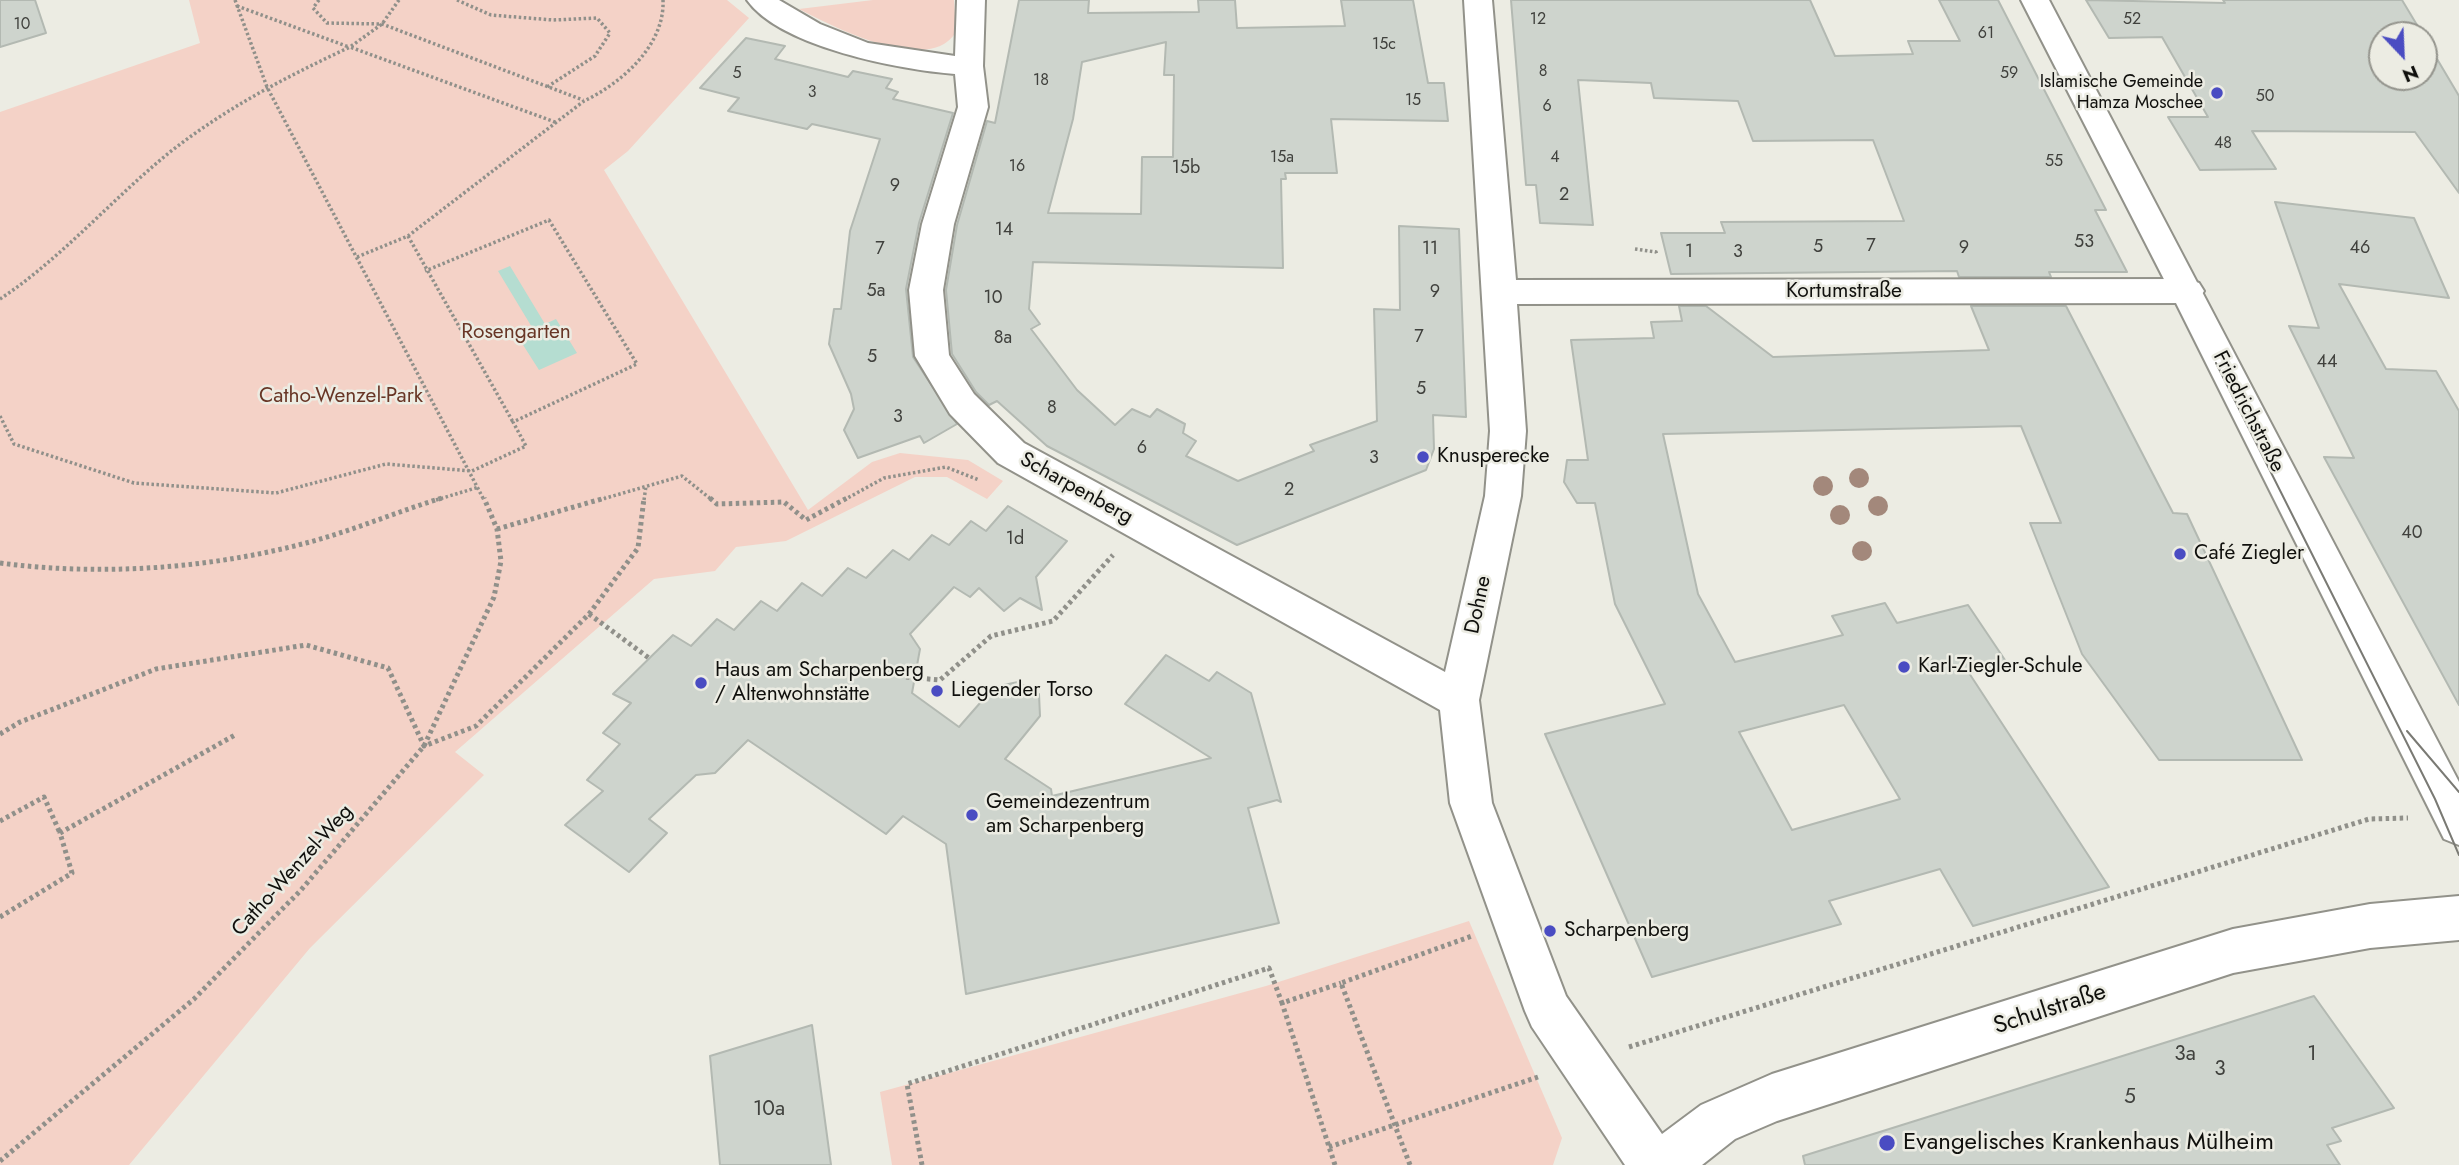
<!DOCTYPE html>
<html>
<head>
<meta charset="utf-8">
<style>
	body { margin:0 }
	#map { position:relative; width:2459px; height:1165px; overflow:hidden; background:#ecece3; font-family:Jost,sans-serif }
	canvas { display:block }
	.north { position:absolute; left:2368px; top:21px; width:70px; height:70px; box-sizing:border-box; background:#ecece3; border:2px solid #94948d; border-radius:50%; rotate:157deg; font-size:19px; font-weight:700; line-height:28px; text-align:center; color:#10100d }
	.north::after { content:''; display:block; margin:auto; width:24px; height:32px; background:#4a4cc2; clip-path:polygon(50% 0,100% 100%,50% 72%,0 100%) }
</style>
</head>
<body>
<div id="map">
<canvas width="2459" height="1165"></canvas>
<div class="north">N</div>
</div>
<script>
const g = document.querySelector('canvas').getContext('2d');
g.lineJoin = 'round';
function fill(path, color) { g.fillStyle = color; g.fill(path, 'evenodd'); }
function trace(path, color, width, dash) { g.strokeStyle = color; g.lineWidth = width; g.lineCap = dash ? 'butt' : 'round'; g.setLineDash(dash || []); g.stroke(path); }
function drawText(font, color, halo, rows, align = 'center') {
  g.font = font + ' Jost,sans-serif'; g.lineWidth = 5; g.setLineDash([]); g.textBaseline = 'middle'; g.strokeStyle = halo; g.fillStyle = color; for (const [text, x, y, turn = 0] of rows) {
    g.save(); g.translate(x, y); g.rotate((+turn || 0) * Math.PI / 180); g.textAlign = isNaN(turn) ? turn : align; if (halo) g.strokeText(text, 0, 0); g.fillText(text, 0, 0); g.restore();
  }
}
fill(new Path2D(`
	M189,0H727L749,18L628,151L604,170L808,510L872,462L900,453L968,460L1003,481L987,499L947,477H915L786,541L736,547L715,571L654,579L455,752L484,775L310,948L129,1165H0V112L200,43Z
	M873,0H954L956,32C929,77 832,26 799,9Z
	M1469,921L1562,1138L1553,1165H892L880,1092L1266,986Z`), '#f4d2c7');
fill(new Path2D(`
	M510,266L545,324L556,319L577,353L539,370L518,337L533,329L498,271Z`), '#b5ddd1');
const building = new Path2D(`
	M0,0H35L46,33L0,47Z
	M1019,0H1089L1088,13L1199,12L1198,0H1235L1237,28L1345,26L1341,0H1413L1428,83H1444L1448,121L1331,119L1337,173H1285L1286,179H1281L1283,268L1033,262L1029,309L1040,324L1031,329L1077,390L1115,425L1132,409L1150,417L1157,409L1185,424L1183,433L1196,441L1186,456L1238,481L1314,451L1310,445L1377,421L1374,309L1400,310L1399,226L1459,229L1466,417L1433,415L1434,449L1426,470L1237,545L1047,446L997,401L989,405L976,392L952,354L946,290L957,225L987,121L995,123ZM1166,42L1164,75H1174L1173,157H1142L1141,214L1048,213L1073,119L1082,62Z
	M1511,0H1810L1835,56L1913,54L1908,41H1960L1939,0H1998L2106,210H2095L2127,272H2049L2051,277H1959L1957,271L1671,274L1661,233H1725L1721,222L1904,221L1873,140L1753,141L1738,101L1654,98L1651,83L1578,80L1593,225L1540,223L1536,185H1526Z
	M2086,0L2225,3L2223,0H2402L2423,35H2382V77H2424V37L2459,96V193L2415,132L2252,131L2276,169L2200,170L2168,117H2208L2162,37L2109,38Z
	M746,38L785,46L775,59L848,77L853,71L892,79L886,88L898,92L893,99L953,113L919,223L906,289L913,357L957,424L924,443L920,436L858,458L844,430L854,409L851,394L829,344L834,309H841L850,231L880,139L812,124L807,129L728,111L739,98L700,88Z
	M2275,202L2414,218L2449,298L2339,284L2386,369L2436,371L2459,411V705L2324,457L2354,458L2289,326L2319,328Z
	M1679,306H1706L1773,357L1989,350L1971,306H2066L2173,513L2187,514L2302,760H2159L2082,654L2030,523H2061L2021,426L1663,434L1698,594L1735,662L1843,635L1832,616L1885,603L1897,623L1968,605L2007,663L1969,673L2109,887L1973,926L1940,869L1829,901L1841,924L1652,977L1545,734L1665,704L1615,604L1595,503H1577L1564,482L1567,460H1588L1571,340L1654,338L1651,322L1682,321ZM1844,705L1900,799L1792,830L1739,732Z
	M1008,506L1067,541L1036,577L1042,610L1020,598L1004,611L979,588L970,597L954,587L910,634L920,649L912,693L959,727L994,687L1018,682L1039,694L1040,716L1005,759L1051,789L1052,796L1211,758L1125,704L1166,655L1209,681L1217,672L1251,693L1281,802L1277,800L1248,808L1279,923L966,994L946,844L903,816L886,834L748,740L715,773L696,775L649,819L667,833L629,872L565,825L603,791L587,780L620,744L603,733L631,703L613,694L673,635L691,646L717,619L734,630L761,601L777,611L802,583L822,596L848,568L866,578L893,550L909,560L932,535L949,545L971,521L986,531Z
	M2314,996L2394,1108L2332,1128L2341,1141L2327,1145L2340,1165H1805L1803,1156Z
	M812,1025L831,1165H720L710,1056Z`);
fill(building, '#ced4cd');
trace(building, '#b3b9b2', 2);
const street = new Path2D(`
	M747,0H779L820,24L868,43L955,56L957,0H985L983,66L988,107L954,224L943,290L949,355L974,394L1024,443L1445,672L1485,496L1490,431L1464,0H1492L1516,280L2187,279L2199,283L2204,291L2199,299L2187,303L1517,304L1526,431L1521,496L1479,700L1492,803L1566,996L1662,1134L1701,1105L1772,1074L2233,929L2370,904L2459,896V940L2370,948L2233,973L1777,1121L1735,1139L1702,1165H1625L1532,1027L1525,1011L1450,803L1440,710L998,463L950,414L915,356L909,290L922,224L958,107L955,74C901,70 780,47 747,0Z`);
const secondary = new Path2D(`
	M2021,0H2049L2459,782V845L2444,839L2170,291Z`);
trace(street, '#92928a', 4);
trace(secondary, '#92928a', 4);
trace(new Path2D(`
	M235,0L267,87L484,500
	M319,0L313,8L327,23L382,24L583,100
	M399,0L382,24L350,47L555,122
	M457,0L491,15L553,20L597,18L610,33L595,56L547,87
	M237,6L349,47
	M408,236L513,422
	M1635,249L1656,252L1657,255
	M357,257L408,236L584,101C622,83 665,45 663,0
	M0,299C62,258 112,199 170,152C226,108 286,77 350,47
	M0,416L14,444L134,483L276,493L386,464L472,471L526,446L513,422L637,364L549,220L425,271
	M436,500L479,487
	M599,500L682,476L712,500
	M644,500L646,486
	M844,500L884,478L946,467L979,480`), '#90908a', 3.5, [2.5, 2.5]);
trace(new Path2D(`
	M710,498L717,504L784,502L806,520L847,498
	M497,529L605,498
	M0,563C100,576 208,569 306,543C352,531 396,512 442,498
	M589,614L649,658
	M906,677L940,680L991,636L1053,621L1113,555
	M0,734L20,722L156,669L306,645L388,668L424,746L476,726L589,614L638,548L644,498
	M0,821L44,797L60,833
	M0,917L72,873L60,833L235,735
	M1629,1047L2369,819L2408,818
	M1329,1147L1538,1077
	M0,1161L194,999L301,890L424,746L494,597L501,561L497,529L484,498
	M922,1165L907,1084L1269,968L1282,1003
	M1335,1165L1282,1003L1341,983
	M1410,1165L1341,983L1472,936`), '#90908a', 5, [3.5, 3.5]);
fill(street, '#fff');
fill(secondary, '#fff');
trace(new Path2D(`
	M2216,363L2435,799L2459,855
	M2407,731L2459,792`), '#7a7a74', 2);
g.fillStyle = '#a3887b';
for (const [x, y] of [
	[1859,478],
	[1823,486],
	[1878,506],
	[1840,515],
	[1862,551]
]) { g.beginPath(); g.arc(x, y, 10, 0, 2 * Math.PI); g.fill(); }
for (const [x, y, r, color] of [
	[2217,93,7,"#4a4cc2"],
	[1423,457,7,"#4a4cc2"],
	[2180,554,7,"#4a4cc2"],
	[1904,667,7,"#4a4cc2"],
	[701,683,7,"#4a4cc2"],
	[937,691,7,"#4a4cc2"],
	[972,815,7,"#4a4cc2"],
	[1550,931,7,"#4a4cc2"],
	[1887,1143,9,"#4a4cc2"]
]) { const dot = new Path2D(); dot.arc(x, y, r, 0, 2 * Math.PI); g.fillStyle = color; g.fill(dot); trace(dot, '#ecece3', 2.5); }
drawText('16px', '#40413d', null, [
	["12",1538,20],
	["52",2132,20],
	["10",22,25],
	["61",1986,34],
	["15c",1384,45],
	["8",1543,72],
	["5",737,74],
	["59",2009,74],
	["18",1041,81],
	["3",812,93],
	["50",2265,97],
	["15",1413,101],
	["6",1547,107],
	["48",2223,144],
	["15a",1282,158],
	["4",1555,158],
	["55",2054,162],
	["16",1017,167]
]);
drawText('18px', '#10100d', '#ecece3', [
	["Islamische Gemeinde",2203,83],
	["Hamza Moschee",2203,104]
], 'right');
drawText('18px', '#40413d', null, [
	["15b",1186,169],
	["9",895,187],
	["2",1564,196],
	["14",1004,231],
	["53",2084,243],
	["7",1871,247],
	["5",1818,248],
	["9",1964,249],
	["46",2360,249],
	["7",880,250],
	["11",1430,250],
	["1",1689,253],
	["3",1738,253],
	["5a",876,292],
	["9",1435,293],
	["10",993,299],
	["7",1419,338],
	["8a",1003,339],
	["5",872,358],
	["44",2327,363],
	["5",1421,390],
	["8",1052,409],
	["3",898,418],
	["6",1142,449],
	["3",1374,459],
	["2",1289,491],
	["40",2412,534],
	["1d",1015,540]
]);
drawText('21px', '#10100d', '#ecece3', [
	["Kortumstraße",1844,292],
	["Friedrichstraße",2248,412,63],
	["Scharpenberg",1076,489,29],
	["Dohne",1479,605,-78],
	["Catho-Wenzel-Weg",293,871,-48]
]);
drawText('21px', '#683626', '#ecece3', [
	["Rosengarten",516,333],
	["Catho-Wenzel-Park",341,397]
]);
drawText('21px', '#10100d', '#ecece3', [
	["Knusperecke",1437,457],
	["Café Ziegler",2194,554],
	["Karl-Ziegler-Schule",1918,667],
	["Haus am Scharpenberg",715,671],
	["/ Altenwohnstätte",715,695],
	["Liegender Torso",951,691],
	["Gemeindezentrum",986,803],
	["am Scharpenberg",986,827],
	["Scharpenberg",1564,931]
], 'left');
drawText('21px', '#40413d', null, [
	["3a",2185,1055],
	["1",2312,1055],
	["3",2220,1070],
	["5",2130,1098],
	["10a",769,1110]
]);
drawText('24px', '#10100d', '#ecece3', [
	["Schulstraße",2050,1010,-18]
]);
drawText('24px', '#10100d', '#ecece3', [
	["Evangelisches Krankenhaus Mülheim",1903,1143]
], 'left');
</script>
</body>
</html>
